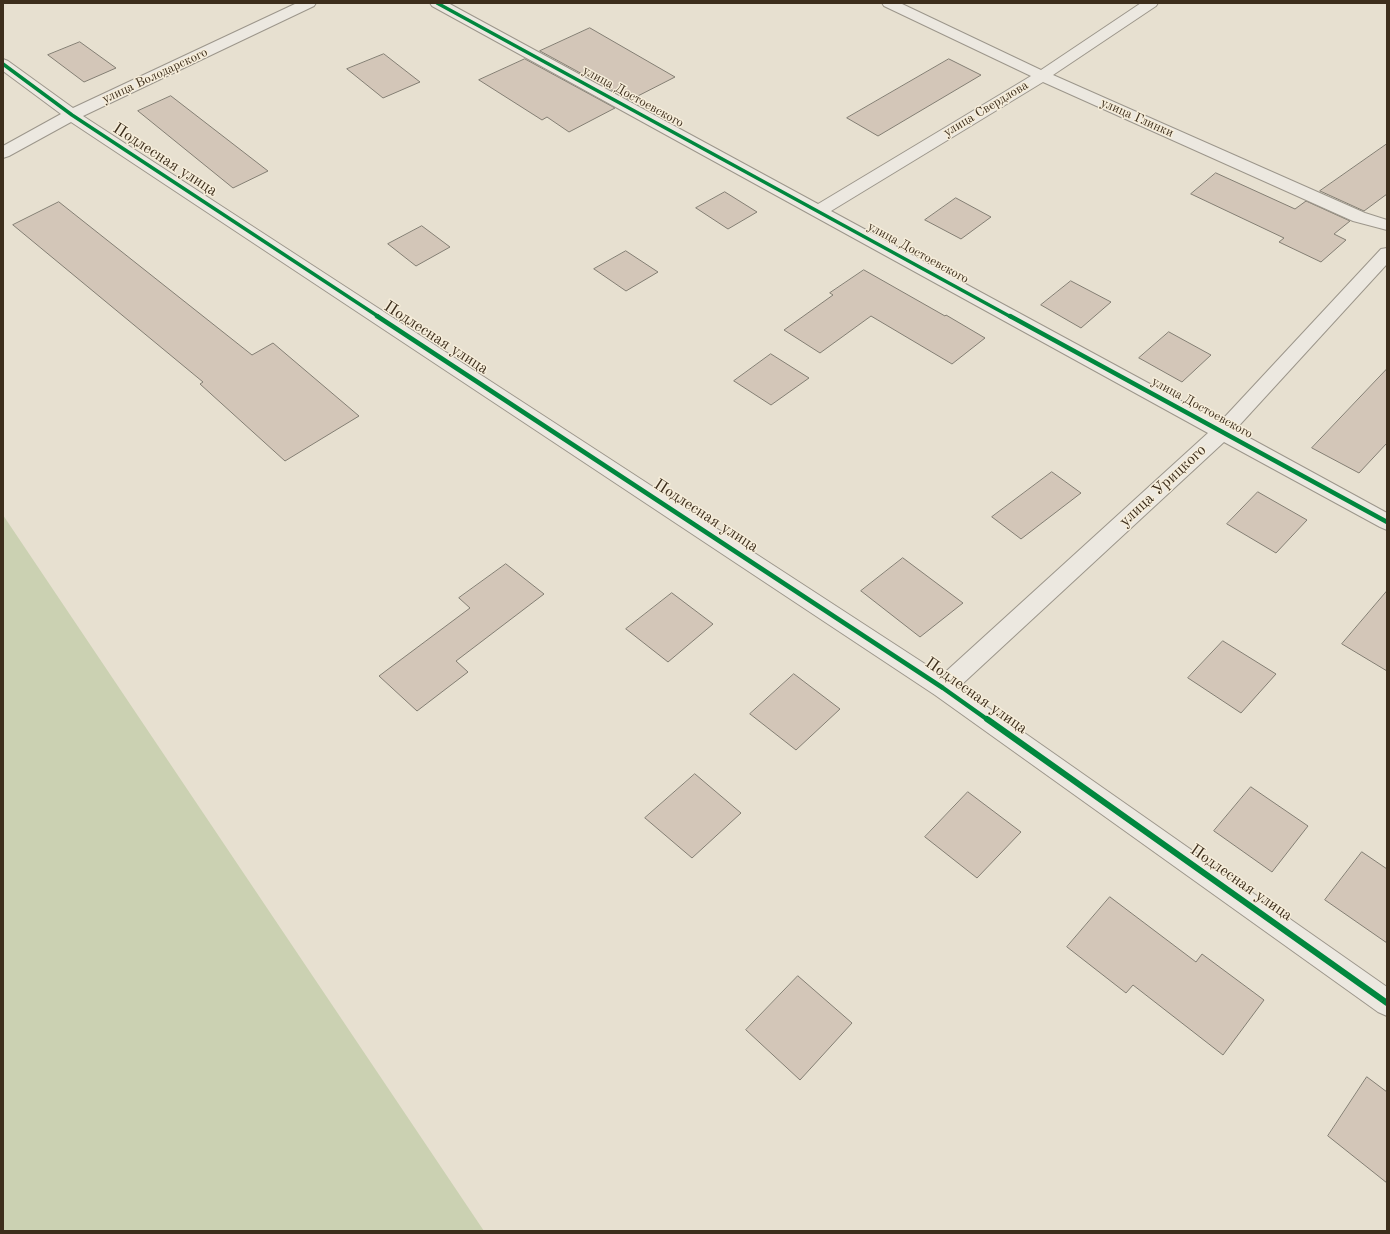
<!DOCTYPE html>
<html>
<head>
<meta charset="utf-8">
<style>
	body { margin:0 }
	#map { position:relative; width:1390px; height:1234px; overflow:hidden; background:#e7e0d0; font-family:"Old Standard TT",serif }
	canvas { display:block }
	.frame { position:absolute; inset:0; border:4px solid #3d2e1c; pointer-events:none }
</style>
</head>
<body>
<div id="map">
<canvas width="1390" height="1234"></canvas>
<div class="frame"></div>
</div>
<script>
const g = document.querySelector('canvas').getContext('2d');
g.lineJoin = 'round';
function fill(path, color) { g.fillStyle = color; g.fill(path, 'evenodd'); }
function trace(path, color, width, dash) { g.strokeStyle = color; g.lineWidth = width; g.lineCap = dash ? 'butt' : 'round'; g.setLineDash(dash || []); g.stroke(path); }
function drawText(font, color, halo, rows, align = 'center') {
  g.font = font + ' "Old Standard TT",serif'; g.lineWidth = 3; g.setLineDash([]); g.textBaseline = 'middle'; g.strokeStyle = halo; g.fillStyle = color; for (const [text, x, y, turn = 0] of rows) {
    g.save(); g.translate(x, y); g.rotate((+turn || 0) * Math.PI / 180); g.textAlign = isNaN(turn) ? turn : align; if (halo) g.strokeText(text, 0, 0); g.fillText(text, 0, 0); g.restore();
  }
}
fill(new Path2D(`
	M3,515L484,1231H3Z`), '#cbd1b2');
const building = new Path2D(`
	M590,28L675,77L630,100L540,51Z
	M80,42L116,68L84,82L48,55Z
	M384,54L420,82L383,98L347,69Z
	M525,59L615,108L569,132L547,117L542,120L479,80Z
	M949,59L981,75L878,136L847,118Z
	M171,96L268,171L233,188L138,111Z
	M1387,144V194L1364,211L1320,191Z
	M1216,173L1295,209L1306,201L1350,221L1334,234L1346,240L1321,262L1279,242L1284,238L1191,194Z
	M725,192L757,212L728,229L696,208Z
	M956,198L991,217L961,239L925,220Z
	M59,202L252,355L273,343L359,416L285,461L200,384L203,382L13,225Z
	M422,226L450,247L416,266L388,244Z
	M626,251L658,272L626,291L594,269Z
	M864,270L945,316L946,315L985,338L952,364L871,316L820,353L784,330L833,295L830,293Z
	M1071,281L1111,302L1081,328L1041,305Z
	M1169,332L1211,355L1182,382L1139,358Z
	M771,354L809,378L771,405L734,381Z
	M1387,369V443L1359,473L1312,448Z
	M1052,472L1081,493L1021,539L992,517Z
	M1258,492L1307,520L1276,553L1227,524Z
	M903,558L963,603L920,637L861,591Z
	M506,564L544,594L456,661L468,672L417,711L379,676L470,608L459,598Z
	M1387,591V671L1342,644Z
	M672,593L713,624L668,662L626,629Z
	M1223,641L1276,674L1241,713L1188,678Z
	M794,674L840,709L796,750L750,714Z
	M695,774L741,813L692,858L645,818Z
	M1251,787L1308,826L1272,872L1214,831Z
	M968,792L1021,832L977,878L925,837Z
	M1362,852L1387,869V943L1325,900Z
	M1110,897L1196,962L1202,954L1264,1000L1223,1055L1133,985L1126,993L1067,947Z
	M798,976L852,1023L800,1080L746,1030Z
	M1367,1077L1387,1092V1183L1328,1136Z`);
fill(building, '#d3c6b8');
trace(building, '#837e73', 1);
const street = new Path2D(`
	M297,3H316L314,6L83,116L942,675L1208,433L432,6L430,3H448L818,204L1031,76L884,6L882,3H900L1041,70L1141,3H1158L1156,6L1053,75L1365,213L1387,220V230L1353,221L1043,82L831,211L1220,422L1381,249L1387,248V264L1235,430L1387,513V530L1380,527L1224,442L959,687L1387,987V1016L1378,1012L935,695L71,122L9,156L3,158V146L61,114L3,71V59L8,61L73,108Z`);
trace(street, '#9c968b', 2);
fill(street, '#ece8e0');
trace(new Path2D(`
	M437,3L1011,317
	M3,64L72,115L379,317`), '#00873e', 3.5);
trace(new Path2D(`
	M377,316L943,688L988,720
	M1010,316L1387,522`), '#00873e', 4.5);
trace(new Path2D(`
	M987,719L1387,1003`), '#00873e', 6);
drawText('13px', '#3d2e1c', '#f6edda', [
	["улица Володарского",155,76,-25],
	["улица Достоевского",633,97,29],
	["улица Свердлова",986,109,-31],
	["улица Глинки",1137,118,24],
	["улица Достоевского",918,253,29],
	["улица Достоевского",1202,408,29]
]);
drawText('16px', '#3d2e1c', '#f6edda', [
	["Подлесная улица",165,160,33],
	["Подлесная улица",436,338,33],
	["улица Урицкого",1163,486,-43],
	["Подлесная улица",706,516,33],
	["Подлесная улица",976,696,35],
	["Подлесная улица",1241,883,35]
]);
</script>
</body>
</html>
